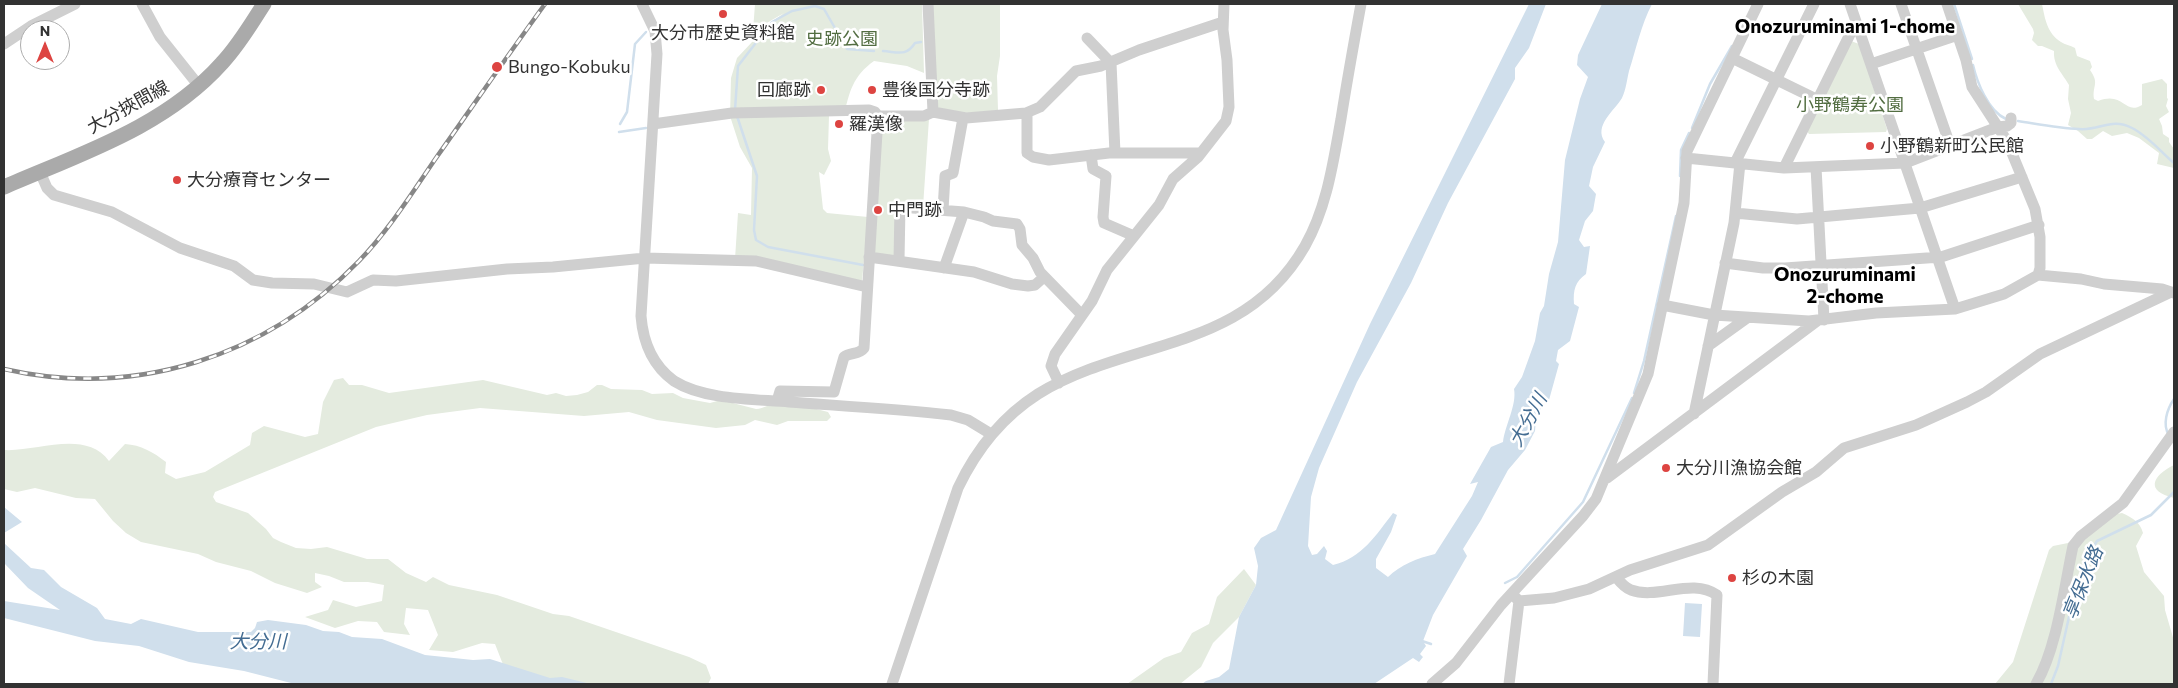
<!DOCTYPE html>
<html>
<head>
<meta charset="utf-8">
<style>
	body { margin:0 }
	#map { position:relative; width:2178px; height:688px; overflow:hidden; background:#fff; font-family:Commissioner,sans-serif }
	canvas { display:block }
	.frame { position:absolute; inset:0; border:5px solid #323232; pointer-events:none }
	.north { position:absolute; left:20px; top:20px; width:50px; height:50px; box-sizing:border-box; background:#fff; border:1px solid #adadad; border-radius:50%; rotate:0deg; font-size:14px; font-weight:700; line-height:20px; text-align:center; color:#323232 }
	.north::after { content:''; display:block; margin:auto; width:18px; height:22px; background:#dd4441; clip-path:polygon(50% 0,100% 100%,50% 72%,0 100%) }
</style>
</head>
<body>
<div id="map">
<canvas width="2178" height="688"></canvas>
<div class="frame"></div>
<div class="north">N</div>
</div>
<script>
const g = document.querySelector('canvas').getContext('2d');
g.lineJoin = 'round';
function fill(path, color) { g.fillStyle = color; g.fill(path, 'evenodd'); }
function trace(path, color, width, dash) { g.strokeStyle = color; g.lineWidth = width; g.lineCap = dash ? 'butt' : 'round'; g.setLineDash(dash || []); g.stroke(path); }
function drawText(font, color, halo, rows, align = 'center') {
  g.font = font + ' Commissioner,"Noto Sans JP",sans-serif'; g.lineWidth = 5; g.setLineDash([]); g.textBaseline = 'middle'; g.strokeStyle = halo; g.fillStyle = color; for (const [text, x, y, turn = 0] of rows) {
    g.save(); g.translate(x, y); g.rotate((+turn || 0) * Math.PI / 180); g.textAlign = isNaN(turn) ? turn : align; if (halo) g.strokeText(text, 0, 0); g.fillText(text, 0, 0); g.restore();
  }
}
fill(new Path2D(`
	M755,4H922L924,73L907,66L874,61C853,76 849,92 844,116H829L828,149L831,161L824,175L819,172L823,209L827,213L868,217L862,281L735,259L738,213L751,215L752,168L740,147L730,116L731,78L737,58L769,24L784,13L765,24L754,34L753,31Z
	M930,4H1000V56L997,76L998,110L989,115L937,110Z
	M2018,4H2042C2045,19 2047,33 2061,42C2065,45 2070,45 2075,48L2077,56L2090,61L2092,67L2090,70C2100,84 2092,85 2094,99L2098,101C2125,91 2124,116 2142,105V84L2162,79L2167,84V98L2168,99L2166,106L2169,112L2159,119L2162,126L2163,134L2169,138V142L2174,149V168L2157,164L2159,153L2139,138L2127,133L2112,136L2103,131L2092,139H2087L2078,131L2068,125L2071,113L2068,99L2069,85C2063,74 2053,66 2054,51L2042,46H2038L2032,40L2034,33L2033,29Z
	M1851,41L1859,44L1887,129L1886,132L1809,134L1806,130Z
	M929,119L923,207L898,206L897,259L871,256L880,121Z
	M343,378L349,385H362L389,393L483,380L547,395L556,393L566,396L577,395L588,392L597,385H602L611,389L642,390L652,394L673,393L683,398L710,403L721,400L756,409C764,409 770,403 779,403C795,404 813,408 828,412L831,417L827,421H788L777,425L755,420L745,425L716,428L657,420L629,412L584,416L480,408L427,415L376,427L215,492L213,497L216,502L248,513L266,529L273,538L281,542L296,548L311,549L327,547L367,559H388L406,573L426,582L433,577L449,585L497,595L553,614L569,616L689,657L706,665L711,678L708,684H592L549,679L504,667L495,644L482,643L453,652L429,650L438,635L428,610L406,608L404,624L410,635L384,632L377,622L358,621L335,628L305,617L328,610L333,600L356,607L382,601L384,585L368,582H344L329,576L315,573V582L322,587L307,593L275,583L251,571L216,562L198,554L141,542L126,533L113,521L95,499L76,498L35,488L17,492L4,489V450C37,452 85,429 109,461L125,444C141,445 153,452 166,462L165,473L176,479L205,472L250,445L252,433L264,426L305,437L318,434L323,402L334,380Z
	M2174,465V498C2145,491 2152,476 2174,465Z
	M2122,513C2133,518 2140,522 2143,533L2136,546L2144,572L2164,596L2165,610L2174,641V684H1995L2013,662L2049,550L2053,546L2068,543L2100,517Z
	M1244,569L1256,585L1239,617L1213,643L1201,667L1180,684H1127L1164,658L1181,652L1192,633L1209,624L1217,597Z`), '#e4ebdf');
fill(new Path2D(`
	M1529,4H1546L1529,48L1515,68V79L1448,203L1411,283L1357,382L1319,468L1311,497L1308,546L1312,555L1317,554L1324,546L1327,551L1325,559L1333,565C1362,558 1376,535 1393,513L1397,515L1391,532L1376,559V568L1388,577C1400,565 1418,558 1435,554L1472,496L1478,482L1470,484L1491,447L1503,442C1505,425 1517,405 1514,389L1522,377L1535,341L1540,313L1544,306L1549,274L1558,242L1565,160L1580,99L1588,77L1577,65L1578,55L1602,4H1652C1641,25 1636,49 1629,71C1627,79 1626,90 1622,98C1615,110 1593,126 1605,142L1593,167L1589,186L1596,194L1593,211L1585,221L1579,240L1584,247L1590,246L1586,274C1575,282 1573,290 1574,304L1579,307L1570,341L1558,350L1556,361L1559,364L1549,400L1545,401L1536,419L1535,431L1525,450L1508,470L1481,520L1463,549L1467,556L1433,615L1423,641L1426,646L1420,654L1423,657L1419,662L1413,658L1374,684H1202L1206,681L1219,677L1229,669L1239,617L1256,585L1258,566L1254,548L1261,538L1276,530L1370,324Z
	M4,507L22,522L4,533Z
	M4,543L31,568L44,570L61,587L97,608L105,619L131,624L141,619L198,632H251L255,628L257,622L268,620L306,625L323,631L339,632L352,637L382,639L425,655L473,660L490,659L550,678L562,677L591,684H295L244,671L189,662L139,646L95,641L4,618V601L60,610L28,588L4,563Z
	M1685,603L1702,604L1700,637L1683,636Z`), '#d0dfec');
trace(new Path2D(`
	M1954,4L1972,59
	M883,51C898,52 906,57 915,43L921,42
	M1973,65C1977,82 1988,111 2006,119
	M735,110L738,66L772,22L792,11L815,6L824,9L847,49L874,51
	M737,116L757,176L754,230L756,240L768,247L863,265
	M2018,121C2038,124 2059,128 2079,129C2100,131 2111,117 2132,128C2148,136 2161,152 2174,163
	M620,124L627,112L635,44L646,32
	M1692,128L1710,84L1732,46
	M619,132L646,128
	M1680,176L1681,150L1689,133
	M1634,393L1644,361L1676,216
	M2169,435C2162,425 2167,409 2174,399
	M1505,583L1517,577L1583,502L1632,398
	M1422,641L1431,644
	M2051,684L2058,666L2073,599L2090,552L2097,541L2151,515L2174,492`), '#d0dfec', 2.5);
trace(new Path2D(`
	M142,4L160,37L199,86
	M642,4L655,31L657,54L641,316C643,342 652,365 674,381C704,400 754,399 789,402C843,406 897,409 951,415L968,420L991,434
	M928,4L933,112
	M1850,4L1955,309
	M1901,4L1950,145
	M1087,38L1111,63L1115,153
	M4,44L31,26L75,4
	M1732,58L1818,100
	M1871,64L1952,37
	M1027,113V153L1033,157L1049,160L1109,153H1201
	M653,124L732,113L869,110L875,112L878,116H924L933,112L966,118L1026,113L1040,107L1076,71L1101,66L1139,50L1223,22
	M1091,155L1093,169L1106,176L1103,217L1104,223L1134,236
	M1686,158L1784,168L1905,163L1998,127L2007,126L2011,123V118
	M1735,163L1814,4
	M1816,167L1824,320
	M1784,168L1856,22
	M40,172L47,188L54,195L112,212L180,248L234,266L253,280L272,283L314,284L347,292L373,280L396,281L507,269L553,267L645,258L756,261L867,287
	M943,210L945,176L953,173L963,118
	M1735,213L1797,219L1920,208L2022,177
	M869,257L974,272L1012,284L1028,286L1035,285L1044,277
	M899,260L900,207L964,212L984,217L993,221L1017,224L1020,229L1022,245L1033,258L1040,272L1079,312
	M1725,263L1763,268H1785L1941,257L2039,225
	M944,268L964,212
	M2038,275L2081,279L2104,284L2162,289L2174,293
	M1662,305L1714,315L1809,321L1876,313L1955,309L2004,294L2038,275L2040,268V237L2035,209L2007,141L1972,87L1966,60L1947,4
	M1708,346L1747,318
	M1059,383L1051,366L1055,354L1092,301L1107,270L1159,205L1173,179L1198,157L1226,121L1229,107L1227,60L1223,30L1224,4
	M777,401L780,391L834,392L844,357C850,352 859,355 864,348L878,116
	M1694,414L1734,223L1740,163
	M1607,478L1817,321
	M1616,577C1620,582 1625,588 1631,590C1658,600 1692,577 1717,595L1713,684
	M1519,601L1554,598L1589,589L1630,570L1708,545L1782,492L1816,472L1844,448L1916,425L1967,402L1986,392L2040,354L2171,292
	M892,684L958,488C976,450 1002,417 1038,394C1129,338 1244,353 1305,246C1327,207 1333,163 1341,119C1347,81 1354,42 1361,4
	M1432,684L1456,663L1501,605L1583,516L1596,499L1648,374L1684,203L1687,151L1758,4
	M1509,684L1519,601L1514,596
	M2036,684C2057,648 2064,588 2073,546L2081,536L2123,503L2174,432`), '#cfcfcf', 11);
trace(new Path2D(`
	M4,187C80,154 165,127 222,63C239,45 251,24 264,4`), '#aaa', 15);
const rail = new Path2D(`
	M4,369C135,399 266,357 359,261C389,230 412,193 436,158C472,107 508,55 545,4`);
trace(rail, '#878787', 4.5);
trace(rail, '#fff', 2.5, [8]);
for (const [x, y, r, color] of [
	[723,14,5,"#dd4441"],
	[497,67,6,"#dd4441"],
	[821,90,5,"#dd4441"],
	[872,90,5,"#dd4441"],
	[839,124,5,"#dd4441"],
	[1870,146,5,"#dd4441"],
	[177,180,5,"#dd4441"],
	[878,210,5,"#dd4441"],
	[1666,468,5,"#dd4441"],
	[1732,578,5,"#dd4441"]
]) { const dot = new Path2D(); dot.arc(x, y, r, 0, 2 * Math.PI); g.fillStyle = color; g.fill(dot); trace(dot, '#fff', 2); }
drawText('18px', '#323232', '#fff', [
	["大分市歴史資料館",723,33,"center"],
	["Bungo-Kobuku",508,67],
	["回廊跡",811,90,"right"],
	["豊後国分寺跡",882,90],
	["羅漢像",849,124],
	["小野鶴新町公民館",1880,146],
	["大分療育センター",187,180],
	["中門跡",888,210],
	["大分川漁協会館",1676,468],
	["杉の木園",1742,578]
], 'left');
drawText('18px', '#526d41', '#fff', [
	["史跡公園",842,39],
	["小野鶴寿公園",1850,105]
]);
drawText('18px', '#323232', '#fff', [
	["大分挾間線",128,107,-29]
]);
drawText('bold 19px', '#000', '#fff', [
	["Onozuruminami 1-chome",1845,27],
	["Onozuruminami",1845,275],
	["2-chome",1845,297]
]);
drawText('italic 19px', '#436c92', '#fff', [
	["大分川",1528,420,-61],
	["享保水路",2083,583,-68],
	["大分川",258,642]
]);
</script>
</body>
</html>
